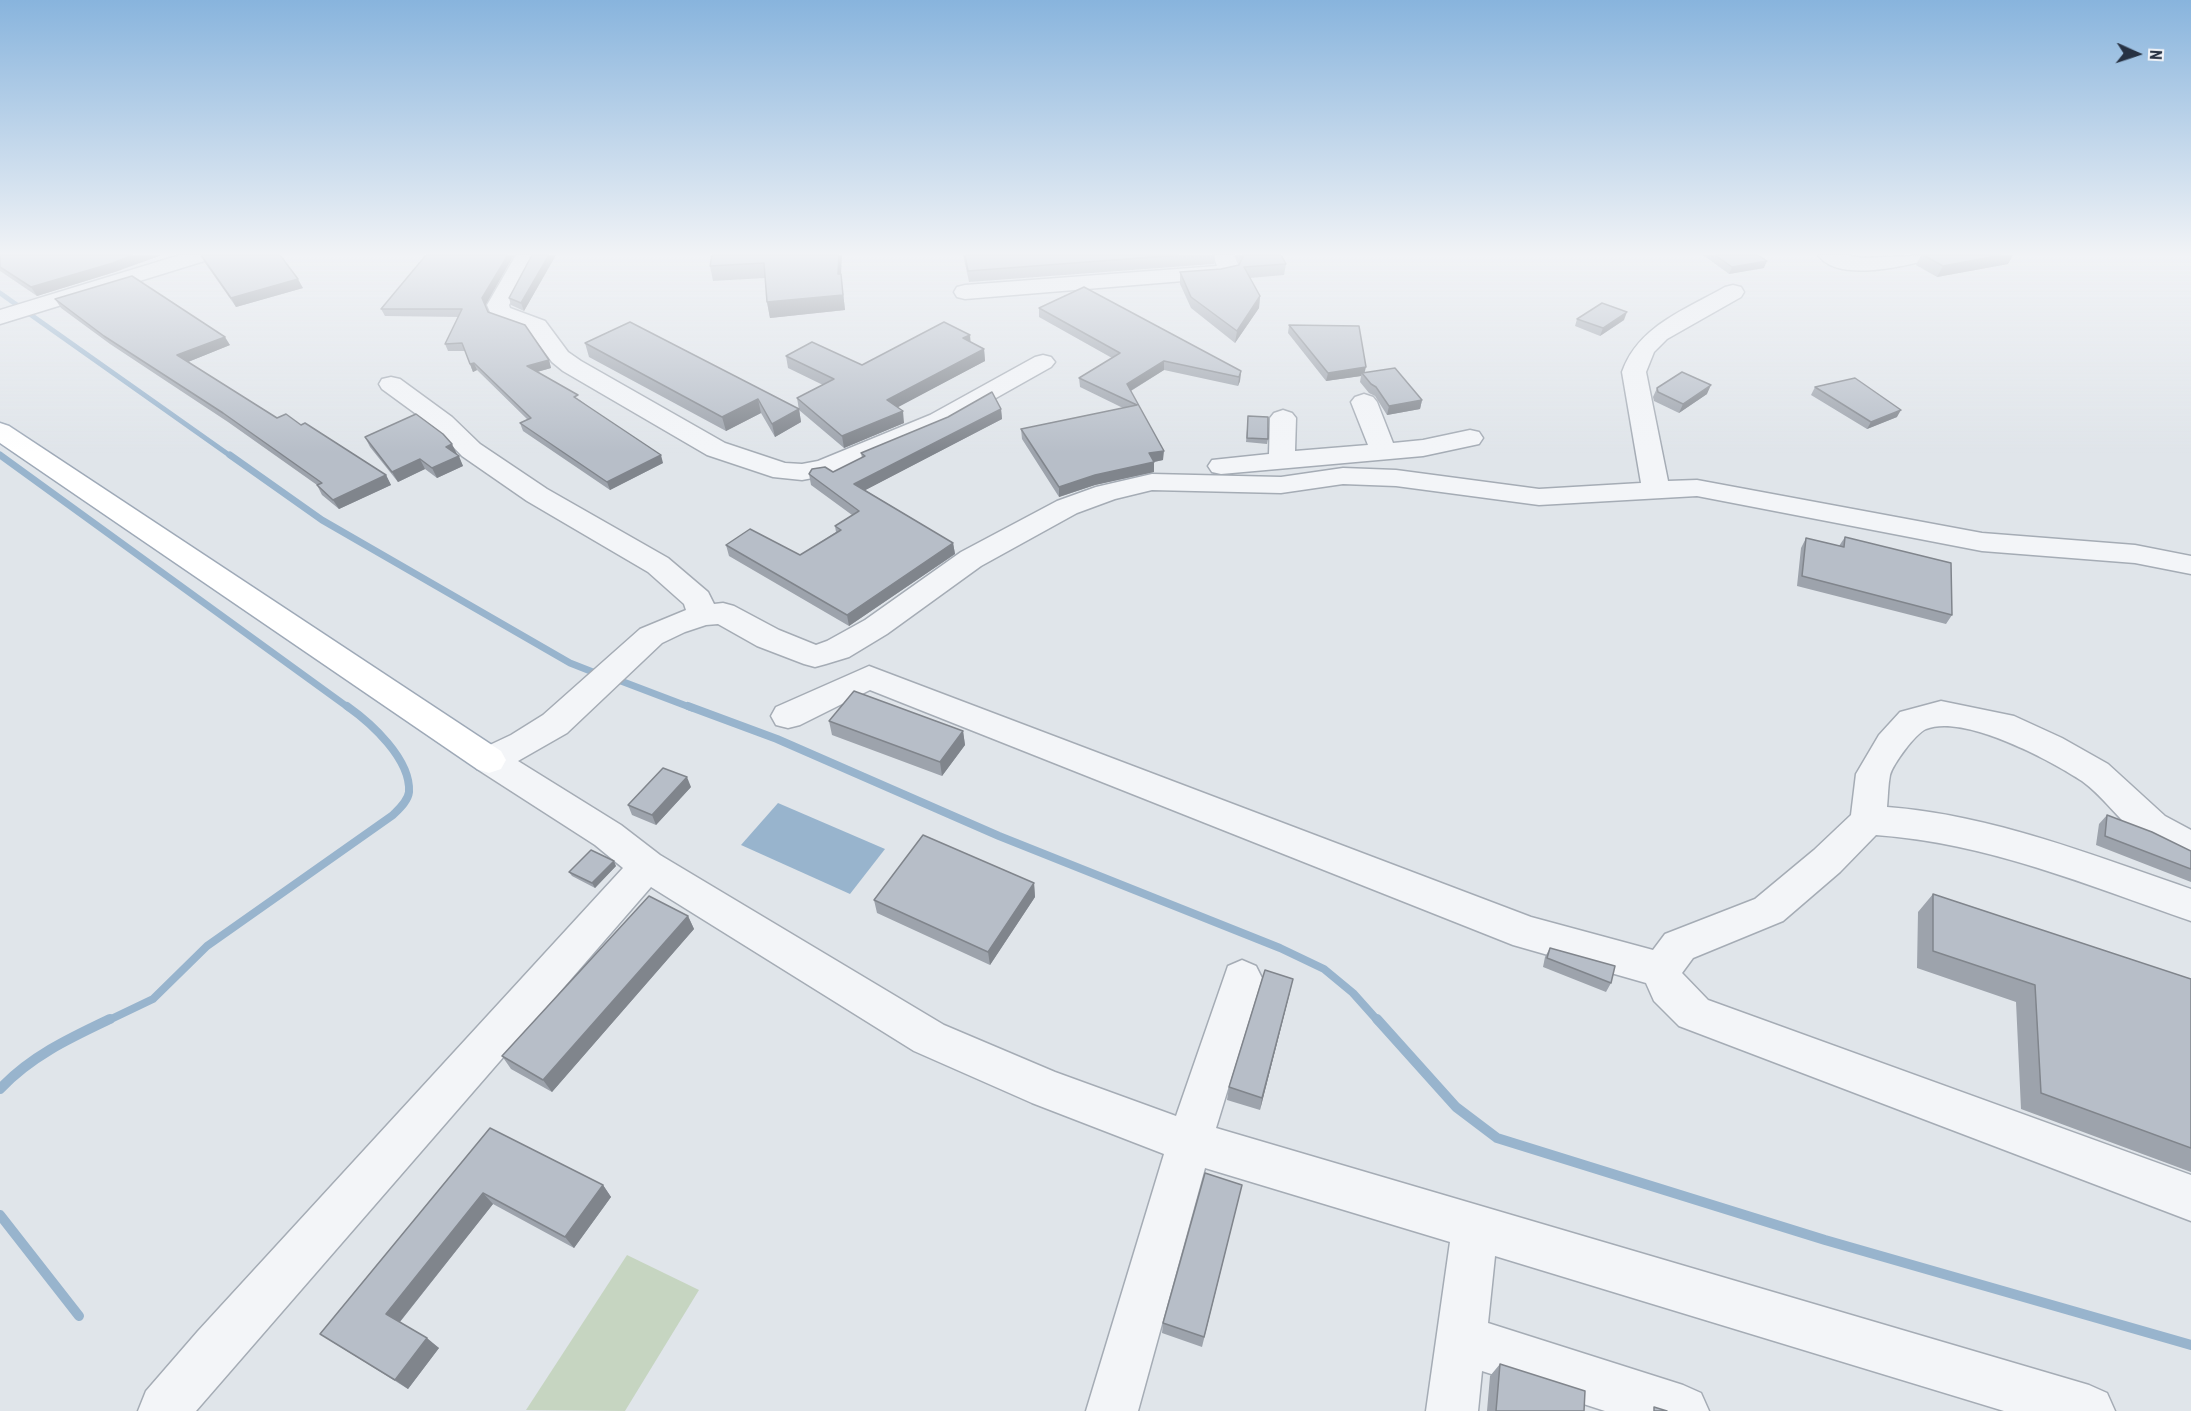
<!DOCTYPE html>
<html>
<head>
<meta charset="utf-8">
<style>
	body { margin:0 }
	#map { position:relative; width:2191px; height:1411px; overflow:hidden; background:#e0e5ea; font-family:"Roboto Condensed",sans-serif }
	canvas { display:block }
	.north { position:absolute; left:2107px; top:24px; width:60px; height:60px; -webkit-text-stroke:4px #f0f3f8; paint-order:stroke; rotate:93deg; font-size:16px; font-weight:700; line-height:24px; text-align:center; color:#273243 }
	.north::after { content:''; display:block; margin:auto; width:21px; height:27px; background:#273243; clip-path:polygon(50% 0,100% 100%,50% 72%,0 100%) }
</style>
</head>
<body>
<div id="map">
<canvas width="2191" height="1411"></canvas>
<div class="north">N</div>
</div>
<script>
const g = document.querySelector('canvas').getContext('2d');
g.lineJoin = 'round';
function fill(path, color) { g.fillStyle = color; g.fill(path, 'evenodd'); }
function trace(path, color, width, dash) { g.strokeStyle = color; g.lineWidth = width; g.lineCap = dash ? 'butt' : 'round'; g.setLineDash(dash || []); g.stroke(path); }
fill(new Path2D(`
	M627,1255L699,1290L625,1411L526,1410Z`), '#c6d5c1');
fill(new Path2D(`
	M778,803L885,849L850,894L741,845Z`), '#98b4cd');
trace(new Path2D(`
	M0,293L232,457
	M0,455L3,457`), '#98b4cd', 5);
trace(new Path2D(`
	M0,455L349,708
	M230,455L322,520L570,663L598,674
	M613,678L692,708`), '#98b4cd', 7);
trace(new Path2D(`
	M688,706L777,739L999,836L1280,948L1324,969L1353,993L1378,1021
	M107,1021L153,999L207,946L393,815C399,809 408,801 409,792C411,759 371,723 347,706`), '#98b4cd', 8);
trace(new Path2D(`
	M1377,1019L1456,1107L1497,1138L1825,1240L2191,1345
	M0,1089C31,1056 70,1038 110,1019
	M0,1215L79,1316`), '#98b4cd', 10);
const minor = new Path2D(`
	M180,255H214L211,259L0,324V310Z
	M516,255H537L509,305L510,308L545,321L568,352L581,361L725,443L785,463L802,464L818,461L930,415L1035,357L1043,355L1051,357L1055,362L1051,367L948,425L834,474L802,480L773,477L707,455L563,371L552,362L529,331L492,317L487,305Z
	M1213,255H1234L1240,269L1237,274L1220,278L965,299L957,297L954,292L957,287L965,285L1217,266Z
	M1818,255H1846L1863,258L1934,255L1931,259C1905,266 1837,283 1818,255Z
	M1733,285L1741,287L1744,292L1741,297L1667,339L1654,352L1646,372L1668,481L1697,480L1982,533L2135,545L2191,556V574L2135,563L1982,551L1697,496L1539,505L1396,486L1343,484L1281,493L1152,490L1115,499L1077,513L981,566L887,634L849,657L826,664L815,667L804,664L757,646L718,624L706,625L685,632L662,643L567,733L518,761L621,825L660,855L944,1025L1055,1072L1176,1116L1228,966L1242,960L1256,966L1262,978L1216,1128L2089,1385L2107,1393L2115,1411H2004L1495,1256L1488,1323L1683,1385L1701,1393L1709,1411H1605L1482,1371L1478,1411H1426L1450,1242L1205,1168L1138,1411H1086L1164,1154L1032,1103L914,1051L651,887L196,1411H138L146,1391L198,1331L623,868L595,845L477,769L472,760L477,751L511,735L543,715L640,629L686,610L684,604L648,572L527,501L462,456L434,427L382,389L379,384L382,379L391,377L400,379L452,417L480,444L547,489L668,558L708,592L714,604L723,603L734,606L779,630L816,645L827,641L865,620L961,552L1057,501L1096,487L1152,474L1281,477L1343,468L1396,470L1539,489L1641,483L1622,372C1638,326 1685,310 1725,287Z
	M1364,394L1373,397L1377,402L1393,443L1423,440L1470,430L1479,432L1483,438L1479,444L1423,456L1221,474L1212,472L1208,466L1212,460L1269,454L1270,418L1274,413L1283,410L1292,413L1296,418L1295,451L1368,445L1351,402L1355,397Z
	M869,666L1531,917L1653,950L1665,934L1755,899L1814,850L1851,815L1856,774L1879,735L1900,712L1941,701L2014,716L2062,738L2108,764L2165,816L2191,830V862C2174,856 2153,847 2138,835C2118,819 2103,796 2082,781C2050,760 1964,714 1926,729C1915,734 1893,764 1890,775C1888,785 1888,797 1887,807C1992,815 2092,855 2191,889V921C2087,885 1988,843 1876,835L1840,872L1783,921L1693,958L1682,973L1708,1000L2191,1175V1221L1679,1026L1654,1001L1646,983L1513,945L870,690L800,725L788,728L776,725L771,716L776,707Z`);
const major = new Path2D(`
	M0,423L9,426L501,751L506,760L501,769L489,773L477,769L0,443Z`);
trace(minor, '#a5acb5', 3);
trace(major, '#9ea9b7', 3);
fill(minor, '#f3f5f8');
fill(major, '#fff');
fill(new Path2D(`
	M0,255L118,271L37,296L0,271Z
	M201,255L303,288L236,307L205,263Z
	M423,255H514L485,305L488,312L549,360L551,368L537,372L580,400L663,463L610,490L523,431L520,423L528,420L477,370L473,372L465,351H448L445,344L459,317L385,316L381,309L424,257Z
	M532,255H556L524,311L511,305L509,298Z
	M712,255L841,275L845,310L770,318L767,302L765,278L713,281L710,266Z
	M963,255H1215L1214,264L969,282Z
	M1235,255H1281L1286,264L1284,275L1250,278L1260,296L1259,308L1235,343L1191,308L1180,284V272L1221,269L1239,265V263Z
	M1703,255H1758L1764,268L1729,274Z
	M1921,255H2013L2008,264L1937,277L1916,265Z
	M55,299L230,345L188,362L277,418L301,425L386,475L391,485L339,509L322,495L317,485L228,422L110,344L61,308Z
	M1039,308L1241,371L1240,381L1238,386L1164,370L1131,391L1163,460L1154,462V472L1095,485L1059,497L1022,439L1021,429L1123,408L1080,387L1079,378L1112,358L1039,317Z
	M1577,319L1624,320L1600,336L1575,326Z
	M1289,325L1365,373L1422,400L1420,409L1387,415L1375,396L1369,393L1360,382L1361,376L1326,381L1288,333Z
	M970,342L984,349L985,361L897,407L904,423L844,448L799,410L797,398L823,385L788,368L786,356L862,365Z
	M585,343L799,409L801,422L775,437L761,413L726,431L589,357Z
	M1815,387L1897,417L1867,429L1811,395Z
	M1657,388L1707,394L1679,413L1654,401L1653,397Z
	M1001,409L1002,419L865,490L953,543L955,554L849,626L729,556L726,545L800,555L836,532L835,526L852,515L811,485L809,474L833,472L862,458L861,453Z
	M1248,416L1268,439L1267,444L1246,442Z
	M365,437L457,454L463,466L437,478L425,469L398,482L370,447Z
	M1845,537L1952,615L1946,624L1797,586L1801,548L1806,538L1839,546Z
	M829,721L963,731L965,745L942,776L832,735Z
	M691,787L656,825L632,815L628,805Z
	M2107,815L2191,851V882L2096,845L2099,824Z
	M616,866L595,888L572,876L569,872Z
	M1034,883L1035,897L990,965L877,913L874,900Z
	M1933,894L2191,979V1172L2021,1109L2016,1002L1917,968L1918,912Z
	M688,916L694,929L552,1092L511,1069L502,1056Z
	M1550,948L1611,983L1606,992L1543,967L1545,957Z
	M1290,992L1260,1110L1227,1100L1229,1087Z
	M490,1128L603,1185L611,1197L574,1248L493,1204L400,1322L439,1348L408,1389L334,1343L320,1334Z
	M1242,1185L1202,1347L1162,1333L1163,1323Z
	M1500,1364L1584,1411H1487L1490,1376Z`), '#9da3ac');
fill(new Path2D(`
	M133,255H162L118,271L37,296L31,287Z
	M508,255H514L485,306L482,298Z
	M549,255H556L524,311L521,303Z
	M839,255H842L841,275L845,310L770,318L767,302L838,274Z
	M2002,255H2013L2008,264L1937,277L1943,266Z
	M1767,261L1764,268L1729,274L1732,267Z
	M298,279L303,288L236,307L231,298Z
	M1260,296L1259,308L1235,343L1237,331Z
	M1627,312L1624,320L1600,336L1603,328Z
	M970,335L971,346L963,338Z
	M225,337L230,345L183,364L177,355Z
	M984,349L985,361L889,412L887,400Z
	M549,360L551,368L530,374L527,366Z
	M1164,361V370L1127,393V384Z
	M474,363L477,370L473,372L470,364Z
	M1366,367L1364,375L1362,373L1361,376L1326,381L1328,373Z
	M1241,371L1240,381L1238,386L1239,377Z
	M1711,385L1707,394L1679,413L1683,404Z
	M758,399L761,413L726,431L722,417Z
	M1422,400L1420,409L1387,415L1389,406Z
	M799,409L801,422L775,437L772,424Z
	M1001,409L1002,419L856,495L854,484Z
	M1901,410L1897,417L1867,429L1871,422Z
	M903,411L904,423L844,448L842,436Z
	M452,444L457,454L451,457L446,447Z
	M1164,451L1163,460L1149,463V453Z
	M661,455L663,463L610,490L607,482Z
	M459,456L463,466L437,478L432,468Z
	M420,459L425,469L398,482L392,472Z
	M1154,462V472L1095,485L1059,497V487L1095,475Z
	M386,475L391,485L339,509L333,500Z
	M953,543L955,554L849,626L847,615Z
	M963,731L965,745L942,776L940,762Z
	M687,777L691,787L656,825L652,815Z
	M614,861L616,866L595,888L592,883Z
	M1034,883L1035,897L990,965L988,952Z
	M688,916L694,929L552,1092L543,1080Z
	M1293,979L1290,992L1260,1110L1262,1098Z
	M603,1185L611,1197L574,1248L565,1237Z
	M483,1193L493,1204L398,1324L386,1314Z
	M427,1338L439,1348L408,1389L395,1380Z`), '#80858c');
const building = new Path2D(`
	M0,255H133L113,263L31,287L0,267Z
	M201,255H280L298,279L231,298Z
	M426,255H508L482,298L488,312L525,325L549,360L527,366L578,395L574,397L661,455L607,482L520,423L531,418L474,363L470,364L462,343L445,344L462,309H381Z
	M532,255H549L521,303L509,298Z
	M712,255H839L838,274H841L843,295L767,302L764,263L710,266Z
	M965,255H1179L968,271Z
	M1242,255H1281L1286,264L1244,267L1260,296L1237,331L1191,297L1180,272L1221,269L1239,265L1243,257Z
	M1715,255H1758L1767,261L1732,267Z
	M1923,255H2002L1943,266Z
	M132,276L225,337L177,355L277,418L286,414L301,425L305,423L386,475L333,500L317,485L322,483L223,413L104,336L55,299Z
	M1084,287L1241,371L1239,377L1164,361L1127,384L1164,451L1149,453L1154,462L1095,475L1059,487L1021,429L1137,405L1079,378L1120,353L1039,308Z
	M1602,303L1627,312L1603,328L1577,319Z
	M630,322L799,409L772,424L758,399L722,417L585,343Z
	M944,322L970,335L963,338L984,349L887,400L903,411L842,436L797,398L834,379L786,356L812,342L862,365Z
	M1289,325L1359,326L1366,367L1328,373Z
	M1395,368L1422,400L1389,406L1376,387L1371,384L1362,373Z
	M1682,372L1711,385L1683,404L1658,392L1657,388Z
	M1855,378L1901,410L1871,422L1815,387Z
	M992,392L1001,409L854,484L953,543L847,615L726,545L750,529L800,555L841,530L835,526L859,511L809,474L812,469L825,467L833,472L865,456L861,453L948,417Z
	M416,414L443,434L452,444L446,447L459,456L432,468L420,459L392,472L365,437Z
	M1248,416L1268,417V439L1247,438Z
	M1845,537L1951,563L1952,615L1802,576L1806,538L1844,547Z
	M854,691L963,731L940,762L829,721Z
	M663,768L687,777L652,815L628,805Z
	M2107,815L2152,832L2191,851V869L2105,836Z
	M923,835L1034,883L988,952L874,900Z
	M591,850L614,861L592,883L569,872Z
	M1933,894L2191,979V1148L2041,1093L2035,985L1933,951Z
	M649,896L688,916L543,1080L502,1056Z
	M1550,948L1615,966L1611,983L1547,958Z
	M1265,970L1293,979L1262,1098L1229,1087Z
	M490,1128L603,1185L565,1237L483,1193L386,1314L427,1338L395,1380L320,1334Z
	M1205,1173L1242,1185L1204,1337L1163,1323Z
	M1500,1364L1585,1391L1584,1411H1496Z
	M1654,1407L1667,1411H1654Z`);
fill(building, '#b7bec8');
trace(building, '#80858c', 1.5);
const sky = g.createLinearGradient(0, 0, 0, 453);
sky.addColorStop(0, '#88b4dd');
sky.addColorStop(0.56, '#f1f3f6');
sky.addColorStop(1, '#f1f3f600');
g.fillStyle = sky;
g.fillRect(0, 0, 2191, 453);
</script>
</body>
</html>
